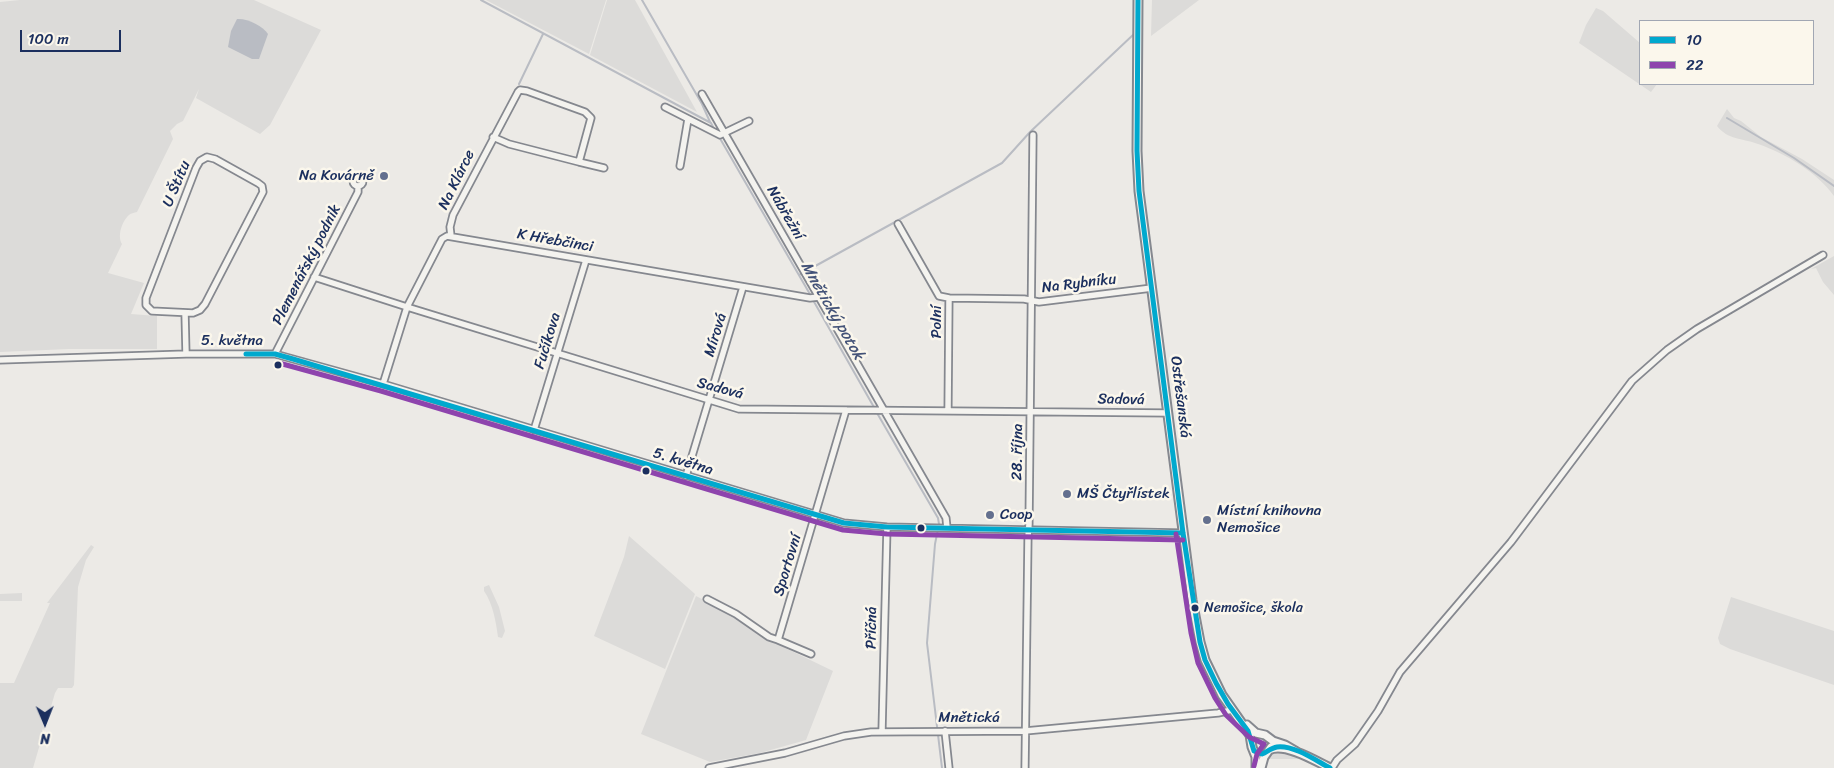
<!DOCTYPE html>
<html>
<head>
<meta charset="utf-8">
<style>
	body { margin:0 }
	#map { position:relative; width:1834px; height:768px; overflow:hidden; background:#eceae6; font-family:Sriracha,sans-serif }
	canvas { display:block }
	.legend { position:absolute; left:1639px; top:20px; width:175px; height:65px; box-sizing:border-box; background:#fbf7ec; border:1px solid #a1a7b3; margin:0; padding:6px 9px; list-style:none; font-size:15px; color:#1b2f5e }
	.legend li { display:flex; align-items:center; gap:10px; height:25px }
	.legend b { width:25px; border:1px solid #a1a7b3 }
	.north { position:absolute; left:20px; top:698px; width:50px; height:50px; -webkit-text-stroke:4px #fbf7ec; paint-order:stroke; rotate:179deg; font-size:14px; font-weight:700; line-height:20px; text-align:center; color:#1b2f5e }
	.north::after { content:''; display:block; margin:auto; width:18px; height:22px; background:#1b2f5e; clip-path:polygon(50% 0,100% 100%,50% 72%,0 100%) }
	.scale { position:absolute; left:20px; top:30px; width:101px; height:22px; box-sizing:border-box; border:2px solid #1b2f5e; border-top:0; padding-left:6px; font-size:15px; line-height:18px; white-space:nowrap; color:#1b2f5e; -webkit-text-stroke:4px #fbf7ec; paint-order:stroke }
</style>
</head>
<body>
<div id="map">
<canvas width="1834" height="768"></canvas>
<ul class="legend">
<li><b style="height:6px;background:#00a9ce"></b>10</li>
<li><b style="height:6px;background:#8e44ad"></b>22</li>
</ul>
<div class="north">N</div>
<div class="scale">100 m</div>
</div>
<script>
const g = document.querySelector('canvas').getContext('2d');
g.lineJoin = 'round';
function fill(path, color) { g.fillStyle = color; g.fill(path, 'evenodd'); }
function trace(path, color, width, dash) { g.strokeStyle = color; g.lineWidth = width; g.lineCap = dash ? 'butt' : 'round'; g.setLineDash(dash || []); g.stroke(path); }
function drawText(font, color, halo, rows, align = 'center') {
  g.font = font + ' Sriracha,sans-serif'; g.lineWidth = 5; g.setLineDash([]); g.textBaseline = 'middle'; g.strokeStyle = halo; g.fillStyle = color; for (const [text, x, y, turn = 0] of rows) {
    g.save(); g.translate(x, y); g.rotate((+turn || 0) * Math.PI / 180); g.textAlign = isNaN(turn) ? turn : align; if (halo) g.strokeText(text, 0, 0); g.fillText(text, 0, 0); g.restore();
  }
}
fill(new Path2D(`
	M20,0H254L321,30L270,125L260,134L196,98L199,89L183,121L177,124L170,131L173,139L137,212C134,213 131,213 129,215C122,221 117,236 122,244L108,273L144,283L131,314L157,316V349H69L0,352V2Z
	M486,0H606L589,54Z
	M607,0H635L697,112L590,55Z
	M1152,0H1199L1151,36Z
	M1596,8L1603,11L1640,43V84H1657L1651,92L1579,43L1586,25Z
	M1727,109L1734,118L1741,121L1761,137L1802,159L1834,180V196C1818,173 1785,153 1758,144C1742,138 1728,140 1717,126Z
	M1834,256V295L1823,282L1816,268L1811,269Z
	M629,536L695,594L665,669L594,636L624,557Z
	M91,545L94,547L86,560L78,587L74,685L72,688H58L55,693L33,768H0V683H14L50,603H47Z
	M489,585L499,607L505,631L502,638L498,637C496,622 493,604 484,591V587Z
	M22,593V601H0V594Z
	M696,596L729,613L773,642L833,671L806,740L760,753L710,762L641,734Z
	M1731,597L1834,631V685L1730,649L1720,644L1718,638Z
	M1275,750L1287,751L1305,759H1265Z`), '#dcdbd9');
fill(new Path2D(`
	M237,19C247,18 263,26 268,34L259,59H252L228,47L231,31Z`), '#b9bcc3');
trace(new Path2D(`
	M481,0L711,123L714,129
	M642,0L702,104L710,122
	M519,84L543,34
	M1727,118L1794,158L1834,186
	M718,135L811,296
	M799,275L1002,163L1030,132L1134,34
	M813,300L875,409
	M877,413L938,518L939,524L935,544L927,643L942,768`), '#b9bcc3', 2);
const minor = new Path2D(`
	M702,94L946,518L947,528
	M665,107L720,135L749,121
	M207,157L215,159L258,183L262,186L263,192L205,304L200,310L193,313L152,311L146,305V298L196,168L200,161Z
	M579,162L604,168
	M680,166L688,119
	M353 181a5 5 0 1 1 10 0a5 5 0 1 1-10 0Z
	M898,224L939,296L949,298L948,411
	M451,236L450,227L453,215L518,92L520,90L527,91L585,112L591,118L579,162L509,144L493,137
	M314,277L407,307L739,409L1168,413
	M949,298L1024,299L1039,302L1152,288
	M185,313L186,354
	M275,354L358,192V186
	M0,360L186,354H275L383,384L844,523L887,527L1183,533
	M383,384L407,307L442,239L447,236L810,298L819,297
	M534,430L586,260
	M686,476L743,287
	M707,599L736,614L769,637L778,640
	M811,654L778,640L846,410
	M882,731L887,527
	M945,731L949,768
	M709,768L785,753L844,736L871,732L1025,731L1218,713L1232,710
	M1025,768L1028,537L1029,524L1033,135
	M1332,768L1337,760L1355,744L1378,711L1400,672L1511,542L1632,381L1667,350L1697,329L1823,255`);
const tertiary = new Path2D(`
	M1138,0L1137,151L1139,191L1192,600L1200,642L1205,660L1222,695L1250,735L1252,747L1256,757V768
	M1247,725L1256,733L1265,735L1273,741L1285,745L1297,752
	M1269,750C1284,742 1316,761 1330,768
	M1261,768L1264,757L1271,747`);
trace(minor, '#85888f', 9);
trace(tertiary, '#85888f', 11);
trace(minor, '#f4f3ef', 5.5);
trace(tertiary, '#f4f3ef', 7);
trace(new Path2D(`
	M1138,0L1137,151L1139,191L1183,533L1200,642L1205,660L1216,683L1228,704L1248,731L1254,751L1262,754C1267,752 1271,748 1277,747C1294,745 1315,760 1330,768
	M246,354H275L293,359L844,523L887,527L1183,533`), '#00a9ce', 5);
trace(new Path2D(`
	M278,365L279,363L381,391L843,530L887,534L1183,540
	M1176,534L1191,633L1198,663L1215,698L1226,715L1249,737L1264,744L1257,754L1254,766`), '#8e44ad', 5);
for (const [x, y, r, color] of [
	[384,176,5,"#64708e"],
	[278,365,4.5,"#1b2f5e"],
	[646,471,4.5,"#1b2f5e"],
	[1067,494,5,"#64708e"],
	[990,515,5,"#64708e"],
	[1207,520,5,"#64708e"],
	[921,528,4.5,"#1b2f5e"],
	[1195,608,4.5,"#1b2f5e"]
]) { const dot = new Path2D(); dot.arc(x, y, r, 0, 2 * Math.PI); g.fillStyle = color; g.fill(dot); trace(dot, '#fbf7ec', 2); }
drawText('14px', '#1b2f5e', '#fbf7ec', [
	["Nemošice, škola",1204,608]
], 'left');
drawText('15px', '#1b2f5e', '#fbf7ec', [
	["Na Kovárně",374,176,"right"],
	["MŠ Čtyřlístek",1077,494],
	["Místní knihovna",1217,511],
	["Nemošice",1217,528],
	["Coop",1000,515]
], 'left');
drawText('15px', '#1b2f5e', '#fbf7ec', [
	["Na Klárce",457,180,-64],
	["U Štítu",177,184,-67],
	["Nábřežní",785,213,60],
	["K Hřebčinci",555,241,10],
	["Plemenářský podnik",307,265,-63],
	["Na Rybníku",1079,284,-7],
	["Polní",937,322,-90],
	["Mírová",716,335,-73],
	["5. května",232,341],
	["Fučíkova",548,341,-73],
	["Sadová",720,389,15],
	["Ostřešanská",1180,397,83],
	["Sadová",1121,400,1],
	["28. října",1018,452,-89],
	["5. května",683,462,17],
	["Sportovní",788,565,-73],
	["Příčná",872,628,-89],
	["Mnětická",969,718]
]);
drawText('italic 16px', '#445378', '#fbf7ec', [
	["Mnětický potok",832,311,60]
]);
</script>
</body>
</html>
